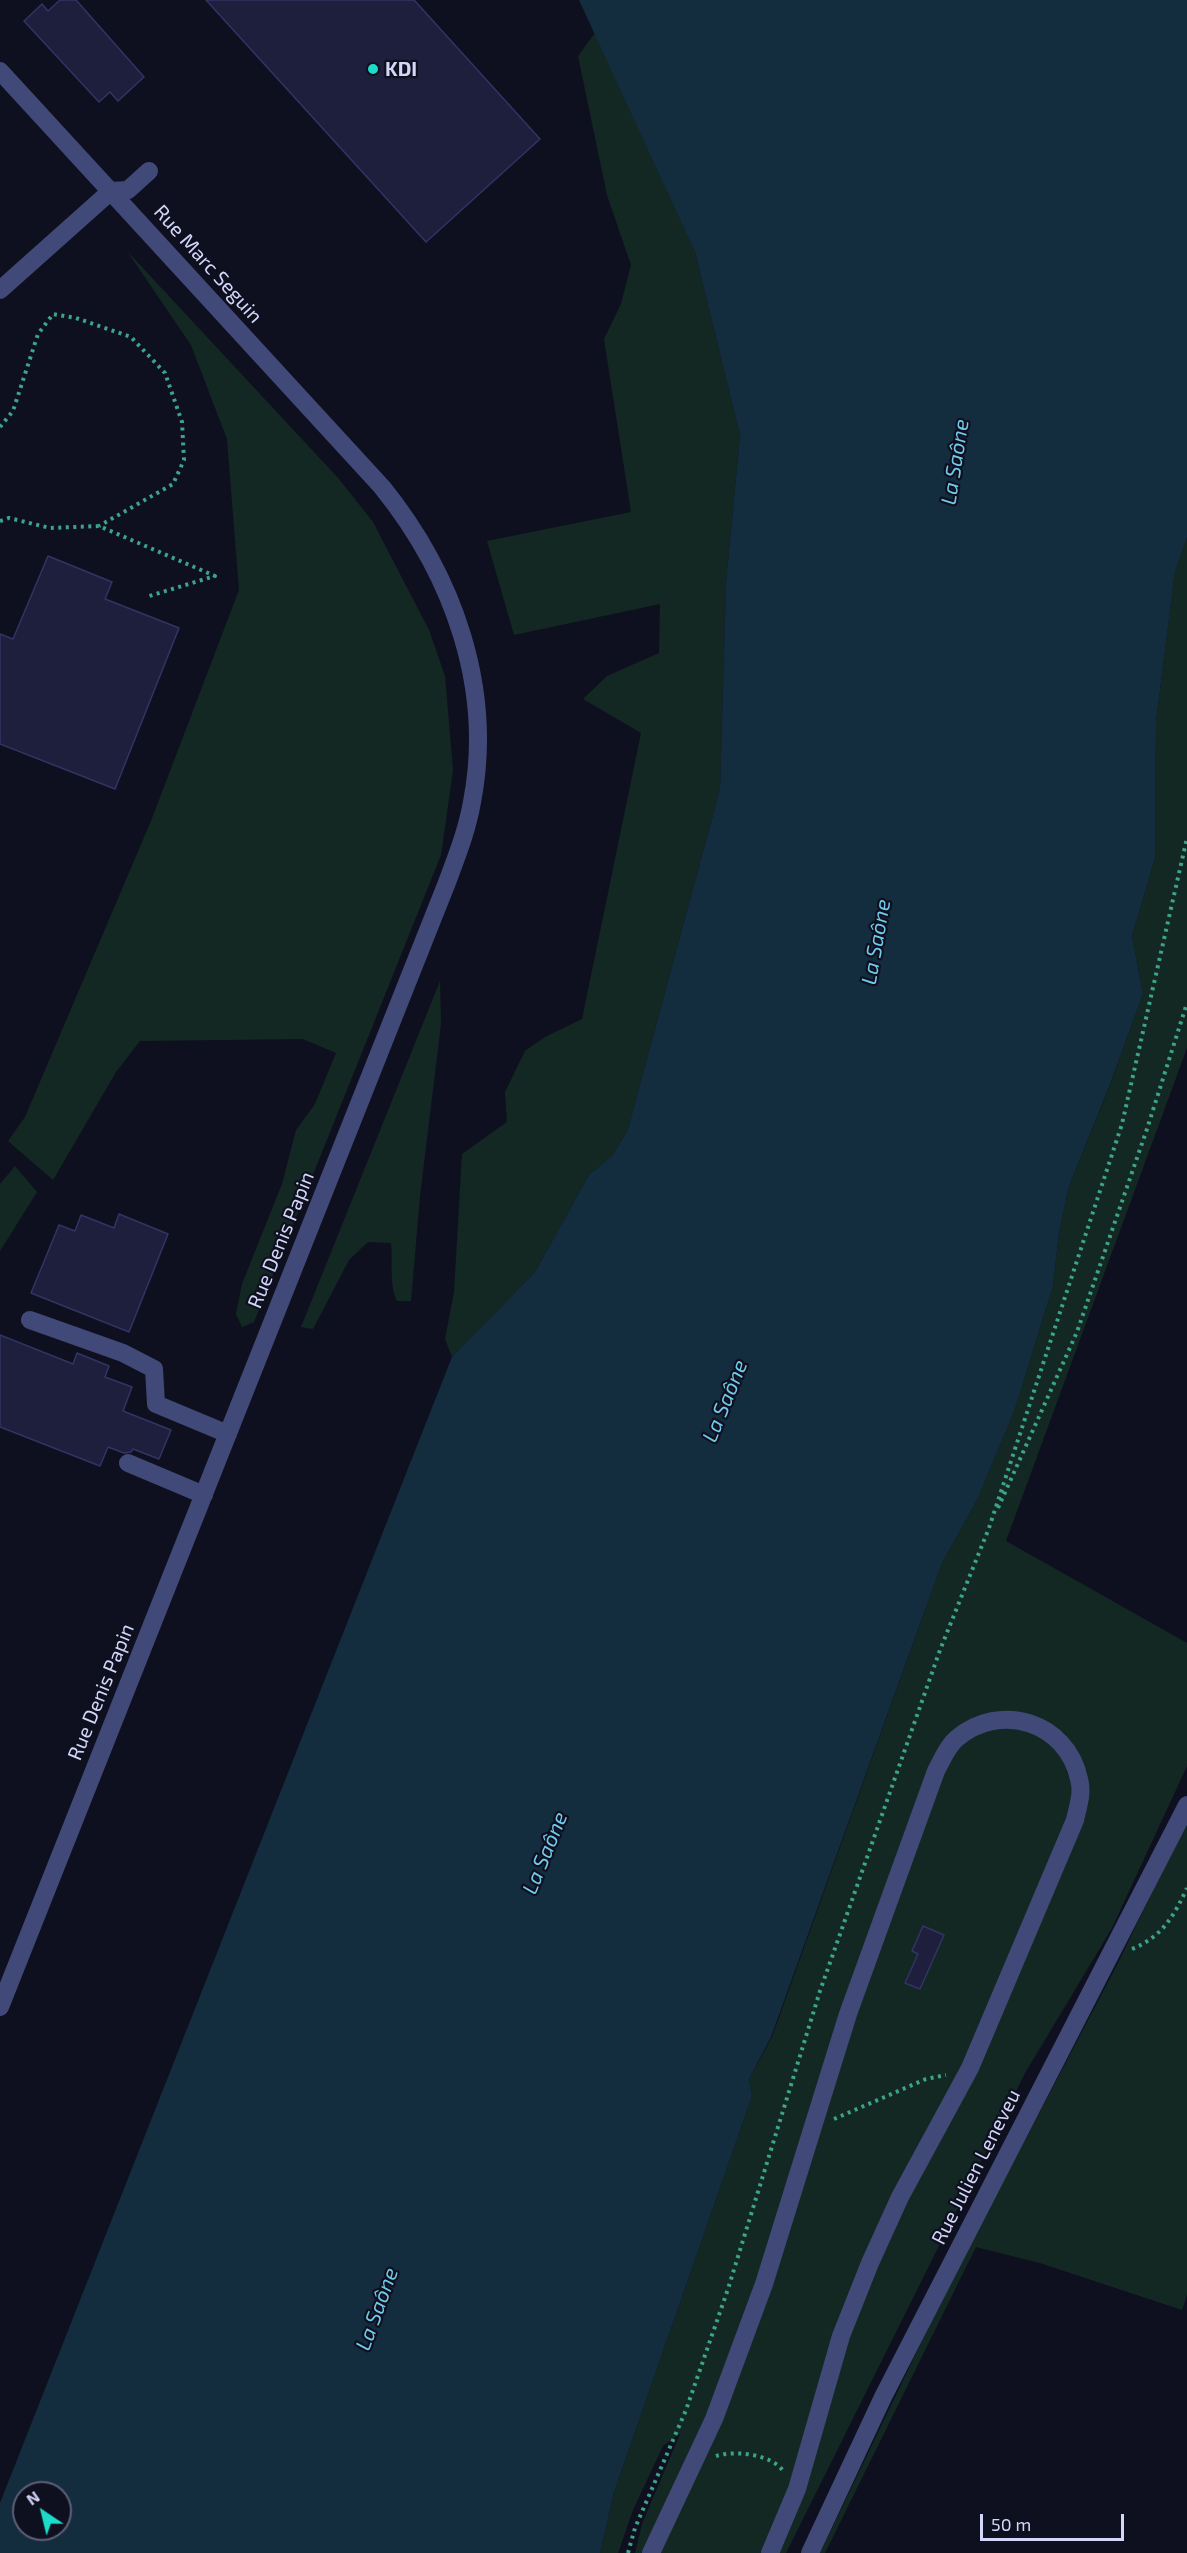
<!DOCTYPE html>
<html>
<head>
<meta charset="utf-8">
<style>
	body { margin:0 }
	#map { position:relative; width:1187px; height:2553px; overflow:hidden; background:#0f101f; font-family:"Exo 2",sans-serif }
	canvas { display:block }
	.north { position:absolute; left:12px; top:2481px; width:60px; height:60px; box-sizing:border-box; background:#0f101f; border:2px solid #5d5f76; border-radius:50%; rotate:325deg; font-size:16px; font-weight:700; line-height:24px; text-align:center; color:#d3d6f9 }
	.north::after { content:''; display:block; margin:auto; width:21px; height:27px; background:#1edac9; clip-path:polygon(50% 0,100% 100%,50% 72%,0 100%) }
	.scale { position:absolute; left:980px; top:2514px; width:144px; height:27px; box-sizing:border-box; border:3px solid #d3d6f9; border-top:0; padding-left:8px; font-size:18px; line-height:21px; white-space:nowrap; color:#d3d6f9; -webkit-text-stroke:4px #0f101f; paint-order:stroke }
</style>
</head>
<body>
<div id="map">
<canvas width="1187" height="2553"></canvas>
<div class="north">N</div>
<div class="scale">50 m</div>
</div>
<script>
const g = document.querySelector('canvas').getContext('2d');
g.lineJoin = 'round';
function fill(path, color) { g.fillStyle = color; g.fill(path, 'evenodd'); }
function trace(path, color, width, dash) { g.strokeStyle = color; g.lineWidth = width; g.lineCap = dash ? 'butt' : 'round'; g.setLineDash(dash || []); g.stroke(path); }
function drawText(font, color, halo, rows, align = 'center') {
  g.font = font + ' "Exo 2",sans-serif'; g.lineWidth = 4.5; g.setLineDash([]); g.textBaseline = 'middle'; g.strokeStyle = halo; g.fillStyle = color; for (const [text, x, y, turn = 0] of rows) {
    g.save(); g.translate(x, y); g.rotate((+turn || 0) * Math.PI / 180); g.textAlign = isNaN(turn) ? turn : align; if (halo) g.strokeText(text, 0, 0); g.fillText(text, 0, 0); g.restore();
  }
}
fill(new Path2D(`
	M595,33L695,252L740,435L726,583L720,789L628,1129L613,1155L589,1175L535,1272L452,1357L445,1339L454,1292L462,1154L507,1122L505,1092L525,1051L545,1037L582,1019L641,733L583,699L607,676L659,653L660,604L514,635L487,541L631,512L604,339L621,304L631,265L607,195L578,56Z
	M127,251L339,479L373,522L429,630L445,676L453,770L441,855L254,1322L242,1327L236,1314L242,1284L282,1184L296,1130L315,1104L336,1053L303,1039L140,1041L116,1072L53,1180L8,1141L25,1117L151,821L239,590L227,439L191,345Z
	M1187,538V1048L1006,1541L1187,1643V1766L1112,1928L1025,2073L786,2553H635L642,2524L680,2434L663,2446L633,2510L618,2553H600L614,2492L752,2096L749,2079L772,2037L942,1563L978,1498L1015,1409L1053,1286L1059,1233L1069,1186L1108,1091L1143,994L1132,936L1155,858L1156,722L1175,570Z
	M440,981L441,1024L420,1196L411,1301H397C389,1286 393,1261 391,1243L368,1242L349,1260L313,1329L301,1327Z
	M15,1166L37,1192L0,1251V1184Z
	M1187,1820V2295L1182,2310L1040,2263L976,2247L825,2553H820L948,2287L1118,1963Z`), '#132823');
fill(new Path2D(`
	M579,0H1187V538L1175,571L1156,722L1155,858L1132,936L1143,994L1108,1090L1069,1186L1059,1233L1053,1286L1015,1409L978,1498L942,1563L771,2037L749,2079L752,2096L614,2492L600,2553H0V2503L452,1357L535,1272L589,1175L613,1155L628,1129L720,789L726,583L740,435L695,252ZM24,2493H60V2529H24Z`), '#132d3f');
const building = new Path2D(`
	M60,0H76L144,77L118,101L110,92L99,102L24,21L42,4L48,11Z
	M206,0H414L540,139L426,242Z
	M48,556L112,582L105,599L179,628L115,789L0,744V634L13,639Z
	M119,1214L168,1234L129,1332L31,1293L59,1225L75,1231L81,1215L114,1228Z
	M0,1335L73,1364L77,1353L109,1366L105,1377L132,1387L123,1411L171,1430L159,1459L133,1449L131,1452L124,1453L108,1447L100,1466L0,1427Z
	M923,1926L944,1935L920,1989L905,1983L918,1954L912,1951Z`);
fill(building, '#1e1e3d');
trace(building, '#336', 1.5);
trace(new Path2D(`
	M0,427L13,411L38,334L53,314L76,318L131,337L165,373L182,422L184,460L173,484L99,526
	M0,521L9,518L50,528L99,526L215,576L146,597
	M998,1508L1077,1332L1147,1129L1187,1003
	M1132,1949C1162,1937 1174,1916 1187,1888
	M834,2119L926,2079L946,2075
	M716,2456C735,2450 772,2454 784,2472
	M628,2553L635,2528L686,2410L728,2289L820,1991L940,1650L989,1528L1122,1124L1187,838`), '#3da389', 4, [3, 4.5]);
trace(new Path2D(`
	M0,71L382,487C453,575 494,688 472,802C467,831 456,858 446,885L0,2007
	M0,290L111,191L128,190L149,171
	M30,1320L123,1353L154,1369L156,1404L228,1434
	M128,1463L204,1495
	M651,2553L714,2419L764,2284L848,2014L936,1771C942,1760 947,1747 956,1739C1000,1701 1067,1722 1079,1779C1083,1793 1078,1806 1075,1820L970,2068L900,2197L870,2263L841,2336L797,2489L770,2553
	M810,2553L883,2397L1187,1805`), '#414978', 18);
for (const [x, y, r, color] of [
	[373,69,6,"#1edac9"]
]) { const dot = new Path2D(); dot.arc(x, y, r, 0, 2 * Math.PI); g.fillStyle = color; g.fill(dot); trace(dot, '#0f101f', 2); }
drawText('bold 20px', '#d3d6f9', '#0f101f', [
	["KDI",385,69]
], 'left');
drawText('20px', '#d3d6f9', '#0f101f', [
	["Rue Marc Seguin",208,264,48],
	["Rue Denis Papin",281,1240,-68],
	["Rue Denis Papin",101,1692,-68],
	["Rue Julien Leneveu",976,2167,-63]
]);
drawText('italic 21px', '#6fcaeb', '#0f101f', [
	["La Saône",955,462,-81],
	["La Saône",876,942,-80],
	["La Saône",725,1401,-68],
	["La Saône",545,1853,-68],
	["La Saône",377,2309,-70]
]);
</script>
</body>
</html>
